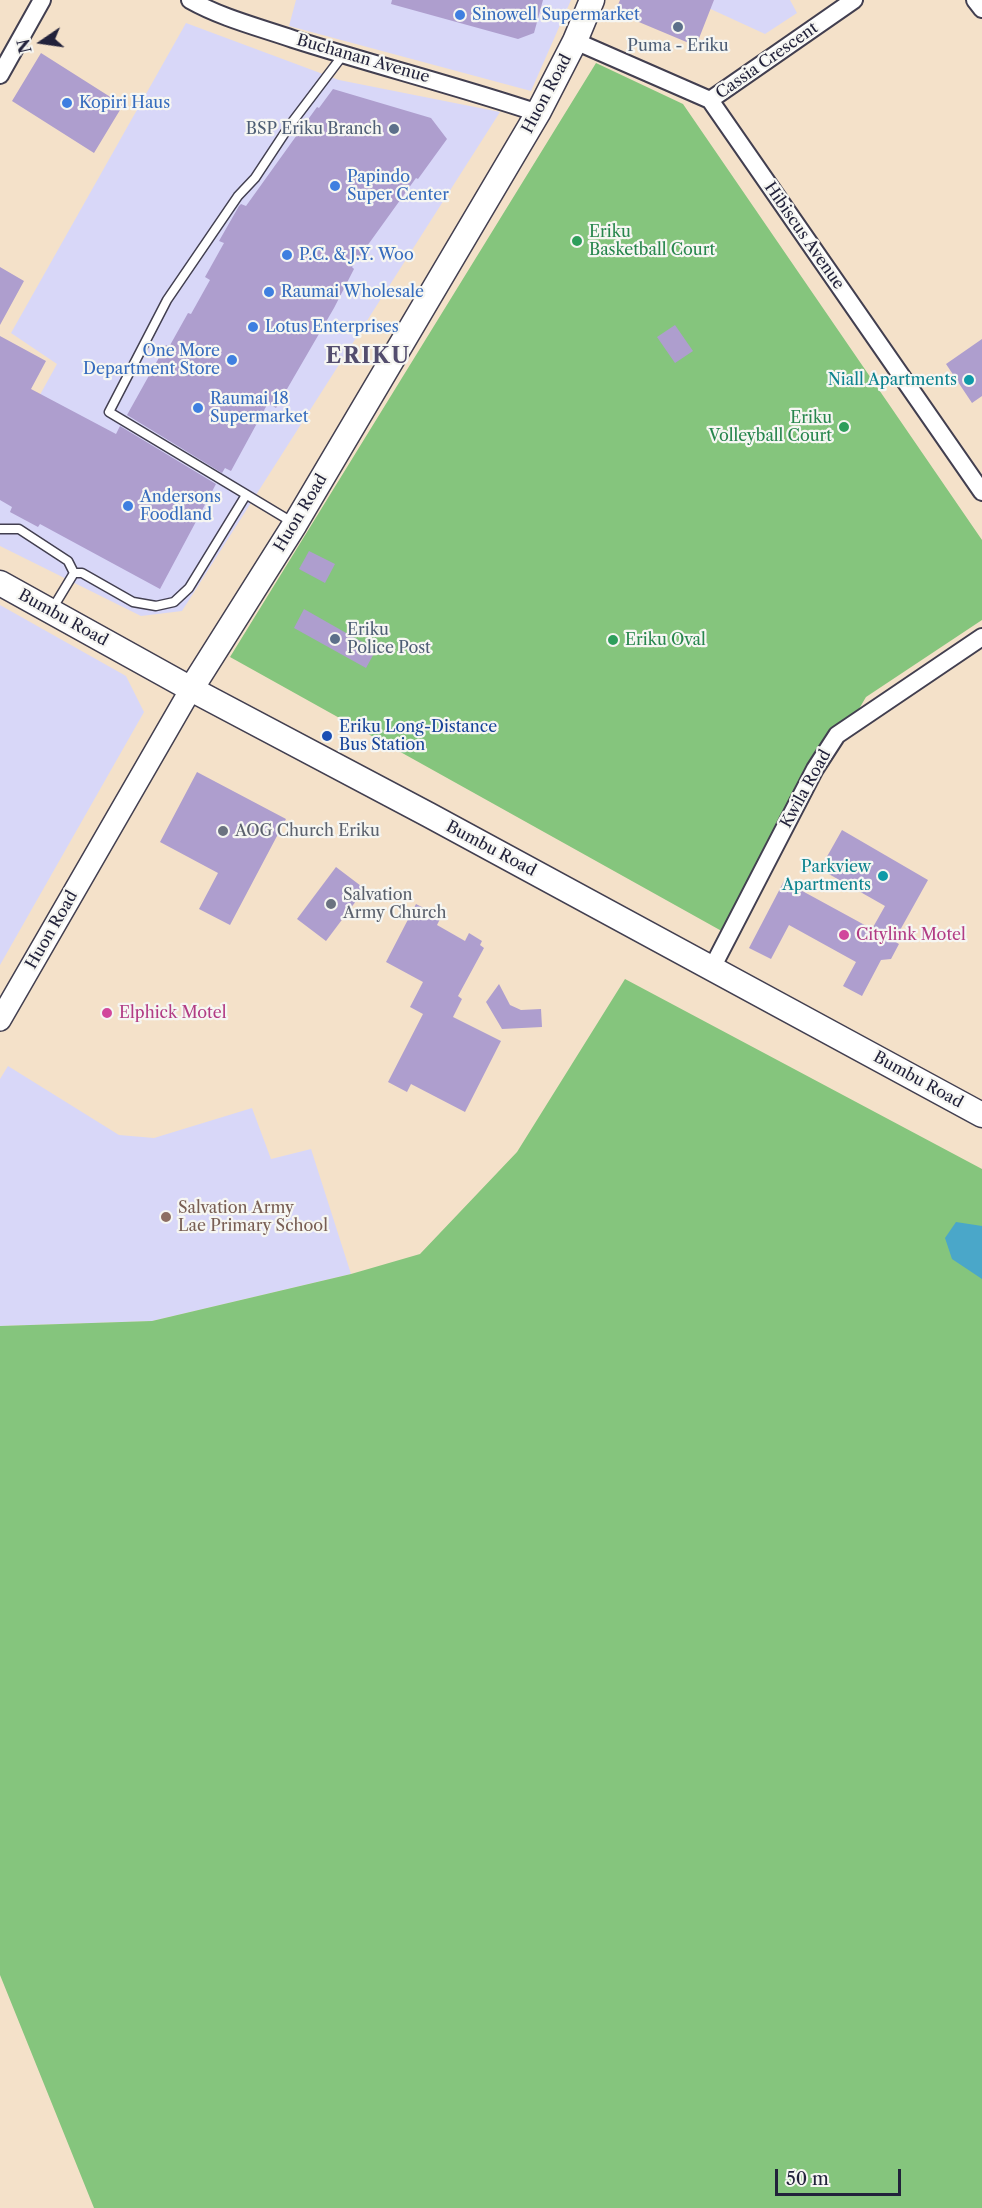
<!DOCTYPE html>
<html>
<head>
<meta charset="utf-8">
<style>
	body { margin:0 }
	#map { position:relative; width:982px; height:2208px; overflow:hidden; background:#f4e1c9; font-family:"Libre Caslon Text",serif }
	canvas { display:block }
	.north { position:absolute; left:12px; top:12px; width:60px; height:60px; -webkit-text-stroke:4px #f6f6f2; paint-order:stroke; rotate:257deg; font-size:16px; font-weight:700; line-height:24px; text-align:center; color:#22223b }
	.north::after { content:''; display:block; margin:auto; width:21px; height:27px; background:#22223b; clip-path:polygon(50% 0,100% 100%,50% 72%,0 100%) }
	.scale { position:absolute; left:775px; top:2169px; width:126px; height:27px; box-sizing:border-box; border:3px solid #22223b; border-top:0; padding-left:8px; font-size:18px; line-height:21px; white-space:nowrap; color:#22223b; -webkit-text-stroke:4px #f6f6f2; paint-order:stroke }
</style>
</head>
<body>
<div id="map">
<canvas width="982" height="2208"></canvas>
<div class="north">N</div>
<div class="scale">50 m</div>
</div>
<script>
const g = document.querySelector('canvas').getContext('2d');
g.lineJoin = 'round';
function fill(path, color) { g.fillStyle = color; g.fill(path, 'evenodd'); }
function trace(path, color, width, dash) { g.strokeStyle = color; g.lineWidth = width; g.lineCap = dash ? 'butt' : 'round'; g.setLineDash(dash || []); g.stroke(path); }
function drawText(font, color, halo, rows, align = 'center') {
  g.font = font + ' "Libre Caslon Text",serif'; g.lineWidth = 4.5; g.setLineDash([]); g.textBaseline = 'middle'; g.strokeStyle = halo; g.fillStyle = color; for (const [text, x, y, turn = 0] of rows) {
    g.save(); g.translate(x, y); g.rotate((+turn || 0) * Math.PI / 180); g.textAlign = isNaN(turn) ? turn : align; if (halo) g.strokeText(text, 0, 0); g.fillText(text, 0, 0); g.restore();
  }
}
fill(new Path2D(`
	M296,0H571L531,91L289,26Z
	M691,0H790L797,13L765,34Z
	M186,23L339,80L500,112L182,611L141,616L0,546V467L57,364L11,333Z
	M0,605L126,676L144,712L0,965Z
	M8,1066L119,1135L154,1138L252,1108L271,1159L311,1149L351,1274L152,1321L0,1326V1079Z`), '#d8d7f8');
fill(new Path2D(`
	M596,63L683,104L982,540V620L866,697L727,934L230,657Z
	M625,979L982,1169V2208H94L0,1975V1326L152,1321L351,1274L420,1254L517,1152Z`), '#85c57d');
fill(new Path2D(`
	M956,1222L982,1226V1279L952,1259L945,1238Z`), '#4aa7c9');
fill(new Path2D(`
	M392,0H543L534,33L518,39L391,4Z
	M620,0H714L696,46L615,12Z
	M41,53L123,105L94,153L12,101Z
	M333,89L431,118L447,139L418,179L416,178L352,267L354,269L334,308L276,408L268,403L231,471L225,468L222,473L127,415L166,345L169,347L188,313L191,314L210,280L205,277L224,243L219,241L239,206L241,204L246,206L317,107L319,108Z
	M0,267L24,281L0,325Z
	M675,325L693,351L675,363L657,337Z
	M0,336L46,361L31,389L116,434L120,426L216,484L160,589L40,524L38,527L10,512L12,507L0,500Z
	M982,339V396L972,403L946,364Z
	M309,551L335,564L325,583L299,569Z
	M304,609L376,650L366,668L294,628Z
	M197,772L286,819L230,925L199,909L218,873L160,842Z
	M842,830L928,880L894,941L899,944L891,959L881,960L862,996L843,986L856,962L789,925L771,959L749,948L784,881L872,929L885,906L820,869Z
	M336,867L365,889L326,941L297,919Z
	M416,904L441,917L437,925L465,941L469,933L482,941L480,945L484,948L458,996L462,999L453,1017L501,1041L465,1112L411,1084L407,1092L388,1082L423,1014L410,1007L423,982L386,962Z
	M499,984L510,1005L521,1010L541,1009L542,1027L502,1029L486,1002Z`), '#ae9ece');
const service = new Path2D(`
	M292,522L109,412L167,300L238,196L255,178L290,125L343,55
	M0,529H19L68,561L74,573
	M51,611L74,573H82L133,602L156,606L174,602L189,588L246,495`);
const minor = new Path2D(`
	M190,0C222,18 258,27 293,39C374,65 457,86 538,113
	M975,0L982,9
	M575,41L710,100L982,492
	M0,75L42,0
	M710,100L854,0
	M712,968L815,769L837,735L982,637`);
const tertiary = new Path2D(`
	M0,1020L191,689`);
const secondary = new Path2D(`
	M0,583L191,689L429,815L982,1115
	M191,689L295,524L538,113L575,41L592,0`);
trace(service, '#423f50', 11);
trace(minor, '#423f50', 20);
trace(tertiary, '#423f50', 24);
trace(secondary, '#423f50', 27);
trace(service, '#fff', 8);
trace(minor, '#fff', 16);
trace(tertiary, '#fff', 21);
trace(secondary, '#fff', 24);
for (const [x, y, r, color] of [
	[460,15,6,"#3f7fe0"],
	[678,27,6,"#5c6f8a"],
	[67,103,6,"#3f7fe0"],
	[394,129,6,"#5c6f8a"],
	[335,186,6,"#3f7fe0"],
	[577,241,6,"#2e9e5b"],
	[287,255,6,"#3f7fe0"],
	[269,292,6,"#3f7fe0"],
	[253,327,6,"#3f7fe0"],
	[232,360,6,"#3f7fe0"],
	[969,380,6,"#0f9aa8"],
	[198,408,6,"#3f7fe0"],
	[844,427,6,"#2e9e5b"],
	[128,506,6,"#3f7fe0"],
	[335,639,6,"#5c6f8a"],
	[613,640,6,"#2e9e5b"],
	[327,736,6,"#1a4fb4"],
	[223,831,6,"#6b7280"],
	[883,876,6,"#0f9aa8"],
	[331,904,6,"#6b7280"],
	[844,935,6,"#d1479c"],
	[107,1013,6,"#d1479c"],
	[166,1217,6,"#8d6e63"]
]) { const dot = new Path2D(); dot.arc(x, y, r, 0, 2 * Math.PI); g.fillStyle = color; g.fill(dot); trace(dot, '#f6f6f2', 2); }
drawText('16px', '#366cbe', '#f6f6f2', [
	["Sinowell Supermarket",472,15],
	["Kopiri Haus",79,103],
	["Papindo",347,177],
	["Super Center",347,195],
	["P.C. & J.Y. Woo",299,255],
	["Raumai Wholesale",281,292],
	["Lotus Enterprises",265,327],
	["One More",220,351,"right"],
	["Department Store",220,369,"right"],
	["Raumai 18",210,399],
	["Supermarket",210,417],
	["Andersons",140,497],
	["Foodland",140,515]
], 'left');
drawText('16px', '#4e5e75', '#f6f6f2', [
	["Puma - Eriku",678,46],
	["BSP Eriku Branch",382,129,"right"],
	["Eriku",347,630,"left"],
	["Police Post",347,648,"left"]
]);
drawText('16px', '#22223b', '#f6f6f2', [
	["Buchanan Avenue",363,59,16],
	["Cassia Crescent",767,61,-35],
	["Huon Road",547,94,-62],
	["Hibiscus Avenue",804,236,55],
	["Huon Road",301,513,-59],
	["Bumbu Road",63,618,29],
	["Kwila Road",806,789,-61],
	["Bumbu Road",491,849,28],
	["Huon Road",52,930,-60],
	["Bumbu Road",918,1080,29]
]);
drawText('16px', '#27864d', '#f6f6f2', [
	["Eriku",589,232],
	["Basketball Court",589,250],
	["Eriku",832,418,"right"],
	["Volleyball Court",832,436,"right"],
	["Eriku Oval",625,640]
], 'left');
drawText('16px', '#0d838f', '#f6f6f2', [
	["Niall Apartments",957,380],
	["Parkview",871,867],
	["Apartments",871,885]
], 'right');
drawText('16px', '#164399', '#f6f6f2', [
	["Eriku Long-Distance",339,727],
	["Bus Station",339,745]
], 'left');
drawText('16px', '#5b616d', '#f6f6f2', [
	["AOG Church Eriku",235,831],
	["Salvation",343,895],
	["Army Church",343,913]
], 'left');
drawText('16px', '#b23c85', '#f6f6f2', [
	["Citylink Motel",856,935],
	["Elphick Motel",119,1013]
], 'left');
drawText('16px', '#785e54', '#f6f6f2', [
	["Salvation Army",178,1208],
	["Lae Primary School",178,1226]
], 'left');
g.letterSpacing = '1.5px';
drawText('bold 22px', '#534d6e', '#f6f6f2', [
	["ERIKU",368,357]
]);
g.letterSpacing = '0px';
</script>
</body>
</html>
